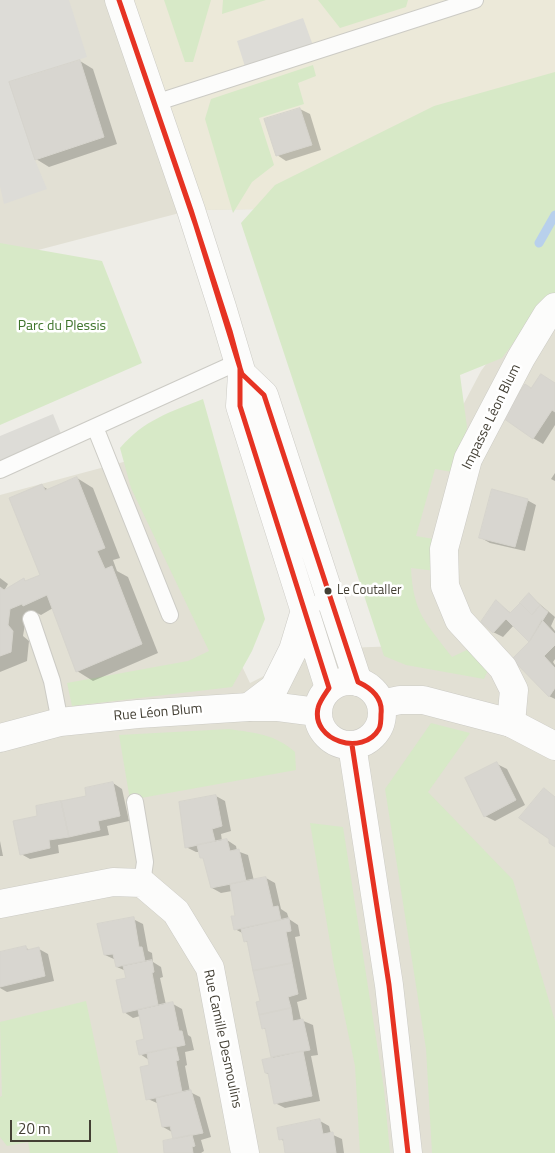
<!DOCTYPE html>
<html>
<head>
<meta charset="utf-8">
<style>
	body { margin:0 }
	#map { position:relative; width:555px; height:1153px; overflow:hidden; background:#eeede7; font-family:"Titillium Web",sans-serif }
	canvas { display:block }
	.scale { position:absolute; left:10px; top:1120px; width:81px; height:22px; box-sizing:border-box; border:2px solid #433f34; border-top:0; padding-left:6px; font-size:15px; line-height:18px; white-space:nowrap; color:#433f34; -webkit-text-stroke:4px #fff; paint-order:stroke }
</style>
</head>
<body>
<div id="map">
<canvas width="555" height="1153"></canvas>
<div class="scale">20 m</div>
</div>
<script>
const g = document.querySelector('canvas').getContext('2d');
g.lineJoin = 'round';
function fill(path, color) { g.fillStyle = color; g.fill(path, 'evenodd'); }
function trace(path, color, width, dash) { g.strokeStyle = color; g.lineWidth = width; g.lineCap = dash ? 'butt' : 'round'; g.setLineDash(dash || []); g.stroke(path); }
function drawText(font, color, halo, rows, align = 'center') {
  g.font = font + ' "Titillium Web",sans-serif'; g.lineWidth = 5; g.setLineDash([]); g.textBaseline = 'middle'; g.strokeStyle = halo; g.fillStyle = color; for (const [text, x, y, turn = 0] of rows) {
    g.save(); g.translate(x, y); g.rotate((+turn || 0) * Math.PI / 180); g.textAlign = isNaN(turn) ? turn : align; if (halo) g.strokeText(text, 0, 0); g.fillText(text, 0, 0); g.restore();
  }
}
fill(new Path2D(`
	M0,0H555L266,209L191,210L0,260Z
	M555,270V1153H0V495L142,457L250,683L318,649L399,646L404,541L433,462L481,371Z`), '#e2e0d4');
fill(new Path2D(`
	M119,0H555V89L266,209L191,210Z`), '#ece9d9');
fill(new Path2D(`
	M164,0H211L193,62H185Z
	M223,0H266L222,14Z
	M318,0H408L406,7L340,28Z
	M313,65L316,76L298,83L304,104L259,118L274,165L252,182L233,213L205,119L211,99Z
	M555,72V294L544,302L502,358L460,375L467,427L458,473L435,469L416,536L440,540L436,571L411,568C413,613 426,623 452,657L473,647L488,670L484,679L406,665L384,656L241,223L275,185L434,106Z
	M0,243L102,261L142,363L0,425Z
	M203,399L265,619L252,651L232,687L72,706L67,683L188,661L209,651L131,488L120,448C144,420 170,412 203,399Z
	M431,723L470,733L428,792L513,880L555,1021V1153H432L426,1049L385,789Z
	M229,729C255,733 275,734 295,752L296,770L130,800L119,735Z
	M310,823L343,827L384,1089L390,1153H360L355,1066L334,966Z
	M86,1001L118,1153H30L28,1142L7,1146L0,1137V1097L2,1096L0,1022Z`), '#d7e9c7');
fill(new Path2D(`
	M0,0H69L87,57L9,82L35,160L47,189L4,204L0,186Z
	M303,18L315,51L247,73L237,41Z
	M53,414L66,446L0,474V436Z`), '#dddcd7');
fill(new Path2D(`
	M80,61L93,69L117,144L49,167L36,159Z
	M300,109L310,114L321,150L286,161L277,155Z
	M555,384V425L543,444L533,438L532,390Z
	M555,473V481L551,479Z
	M77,478L93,488L120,558L113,560L117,571L128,577L158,653L93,681L77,671L53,608L41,615L37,613L26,618L23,636L29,641L27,661L0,672V578L8,584L4,591L24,580L27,582L42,575V486L49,490Z
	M527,500L536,505L525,551L490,543L481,538Z
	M529,595L555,617L551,626L555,631V659L553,662L555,665V699L549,696L530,642L514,625L503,637L493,632L496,602L511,613Z
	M497,764L507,769L525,805L495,821L485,816Z
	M113,783L122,789L129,821L107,826L109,835L58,845L59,853L30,859L21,854L39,817L87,797Z
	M216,796L225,801L231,831L221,834L222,841L227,840L236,846L237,851L248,855L254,881L266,878L275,883L281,909L287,913L289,919L298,925L300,936L295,937L307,999L297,1002L301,1020L313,1025L318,1055L311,1056L320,1101L285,1108L275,1103L270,1075L266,1073L273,1058L267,1030L263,1028L261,1002L249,943L245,941L244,934L235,929L237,917L232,891L221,893L212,888L205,859L201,857L200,852H196L186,847Z
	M0,841L3,856H0Z
	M133,919L143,924L148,951L152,953L153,962L161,967L163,977L160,978L166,1005L173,1004L182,1009L188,1035L191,1037L194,1050L185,1052L187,1065L185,1066L190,1092L200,1097L211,1137L201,1140L204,1151L201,1153H167L175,1140L172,1132L163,1127L159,1104L148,1099L150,1066L149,1060L140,1054L145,1040L140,1016L133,1018L124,1012L127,979L126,971L117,967L116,960L105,955Z
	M26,948L30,950L39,949L48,954L54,981L7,992L0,988V953Z
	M320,1121L329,1126L331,1134L342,1139L344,1153H287L284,1141L280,1139Z`), '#0003');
trace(new Path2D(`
	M539,243L555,215`), '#b8d0ec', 9);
const building = new Path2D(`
	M80,60L104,137L35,160L9,82Z
	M300,108L312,145L276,156L264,119Z
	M541,374L555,383V412L552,410L533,439L503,418L525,384L531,388Z
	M77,477L105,548L97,551L105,569L112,566L142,644L76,672L47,595L23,606L22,604L10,609L8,625L13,631L11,652L0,656V587L4,590L24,578L25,581L40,575L9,498L42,484L45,490Z
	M492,489L528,499L515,547L479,538Z
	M529,593L540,605L532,615L520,603Z
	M496,600L510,613L520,603L532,615L540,605L548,612L529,642L506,619L493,633L481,622Z
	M542,620L555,634V645L544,656L555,668V688L549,697L512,659L529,642Z
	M497,762L516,800L484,817L465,778Z
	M113,782L120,816L98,821L100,830L69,837L61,801L86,796L85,788Z
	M544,788L555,797V847L549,843V839L519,818Z
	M216,795L222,826L212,829L215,841L185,848L179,802Z
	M61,801L69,837L49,840L50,848L20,855L13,821L37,816L36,806Z
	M227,839L230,851L239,849L246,881L211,888L203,858H200L197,845Z
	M266,877L273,907L278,906L281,920L234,930L231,916H235L230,884Z
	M134,917L139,947H142L145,961L116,967L113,954L104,955L97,924Z
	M289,918L291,931L286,932L292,963L253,971L247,941L244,942L241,929Z
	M26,946L27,950L39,947L45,976L0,987V952Z
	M152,960L154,972L152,973L158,1005L123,1013L116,980L126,978L123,966Z
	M292,963L298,994L288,997L291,1008L259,1015L256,1002L260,1001L253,971Z
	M173,1002L179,1031H182L185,1045L139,1055L136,1041L144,1039L138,1010Z
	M291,1008L293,1021L303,1019L310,1050L271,1057L265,1028L262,1029L259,1015Z
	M176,1047L179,1060L176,1061L182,1092L146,1100L140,1067L149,1065L147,1053Z
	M303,1051L312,1096L274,1104L268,1073H265L262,1060Z
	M191,1090L203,1133L173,1139L170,1126L162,1127L156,1098Z
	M320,1119L323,1134L333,1132L336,1153H285L283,1139L279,1140L277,1128Z
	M192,1135L195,1146L192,1147L193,1153H164L163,1141Z`);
fill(building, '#d8d6d0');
trace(building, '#d6d4cd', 1);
const service = new Path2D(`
	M155,103L475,0
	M95,427L170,615
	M0,470L238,362
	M31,619L52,681L60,722
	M135,802L145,862L142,883`);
const minor = new Path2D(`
	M119,0L191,210L222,307L242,374L240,406L329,688
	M242,374L264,395L358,682
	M249,707L274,688L293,650L306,607
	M511,723L514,690L503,668L459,620L445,586L444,549L468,459L521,358L547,315L555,307
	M0,904L113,882L142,883L176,912L210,968L245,1153`);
const tertiary = new Path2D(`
	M318 713a32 32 0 1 1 64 0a32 32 0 1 1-64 0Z
	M381,704L400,700H423L511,723L555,746
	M0,738L60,722L138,714L249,707H278L317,712
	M352,745L389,985L408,1153`);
trace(service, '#cccbc5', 18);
trace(minor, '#cccbc5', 29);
trace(tertiary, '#cccbc5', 29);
trace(service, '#fcfcfb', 16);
trace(minor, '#fcfcfb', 28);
trace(tertiary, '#fcfcfb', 28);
trace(new Path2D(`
	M119,0L191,210L196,226Z
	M196,226L230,331L240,368
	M196,226L240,368
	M240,368L242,374L264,395L358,682C371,688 383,698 381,714C381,718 381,725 379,729C363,757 311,741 318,708C319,702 325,694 329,688L240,406Z
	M352,745L389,985L408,1153`), '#e63323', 5);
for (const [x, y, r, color] of [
	[328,591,4.5,"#433f34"]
]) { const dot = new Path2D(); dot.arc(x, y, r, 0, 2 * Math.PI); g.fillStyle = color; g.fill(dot); trace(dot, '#fff', 2); }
drawText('13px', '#433f34', '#fff', [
	["Le Coutaller",337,591]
], 'left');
drawText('14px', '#3c7329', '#fff', [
	["Parc du Plessis",62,327]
]);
drawText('14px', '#433f34', '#fff', [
	["Impasse Léon Blum",492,417,-64],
	["Rue Léon Blum",158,713,-5],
	["Rue Camille Desmoulins",222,1039,78]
]);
</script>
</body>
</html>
